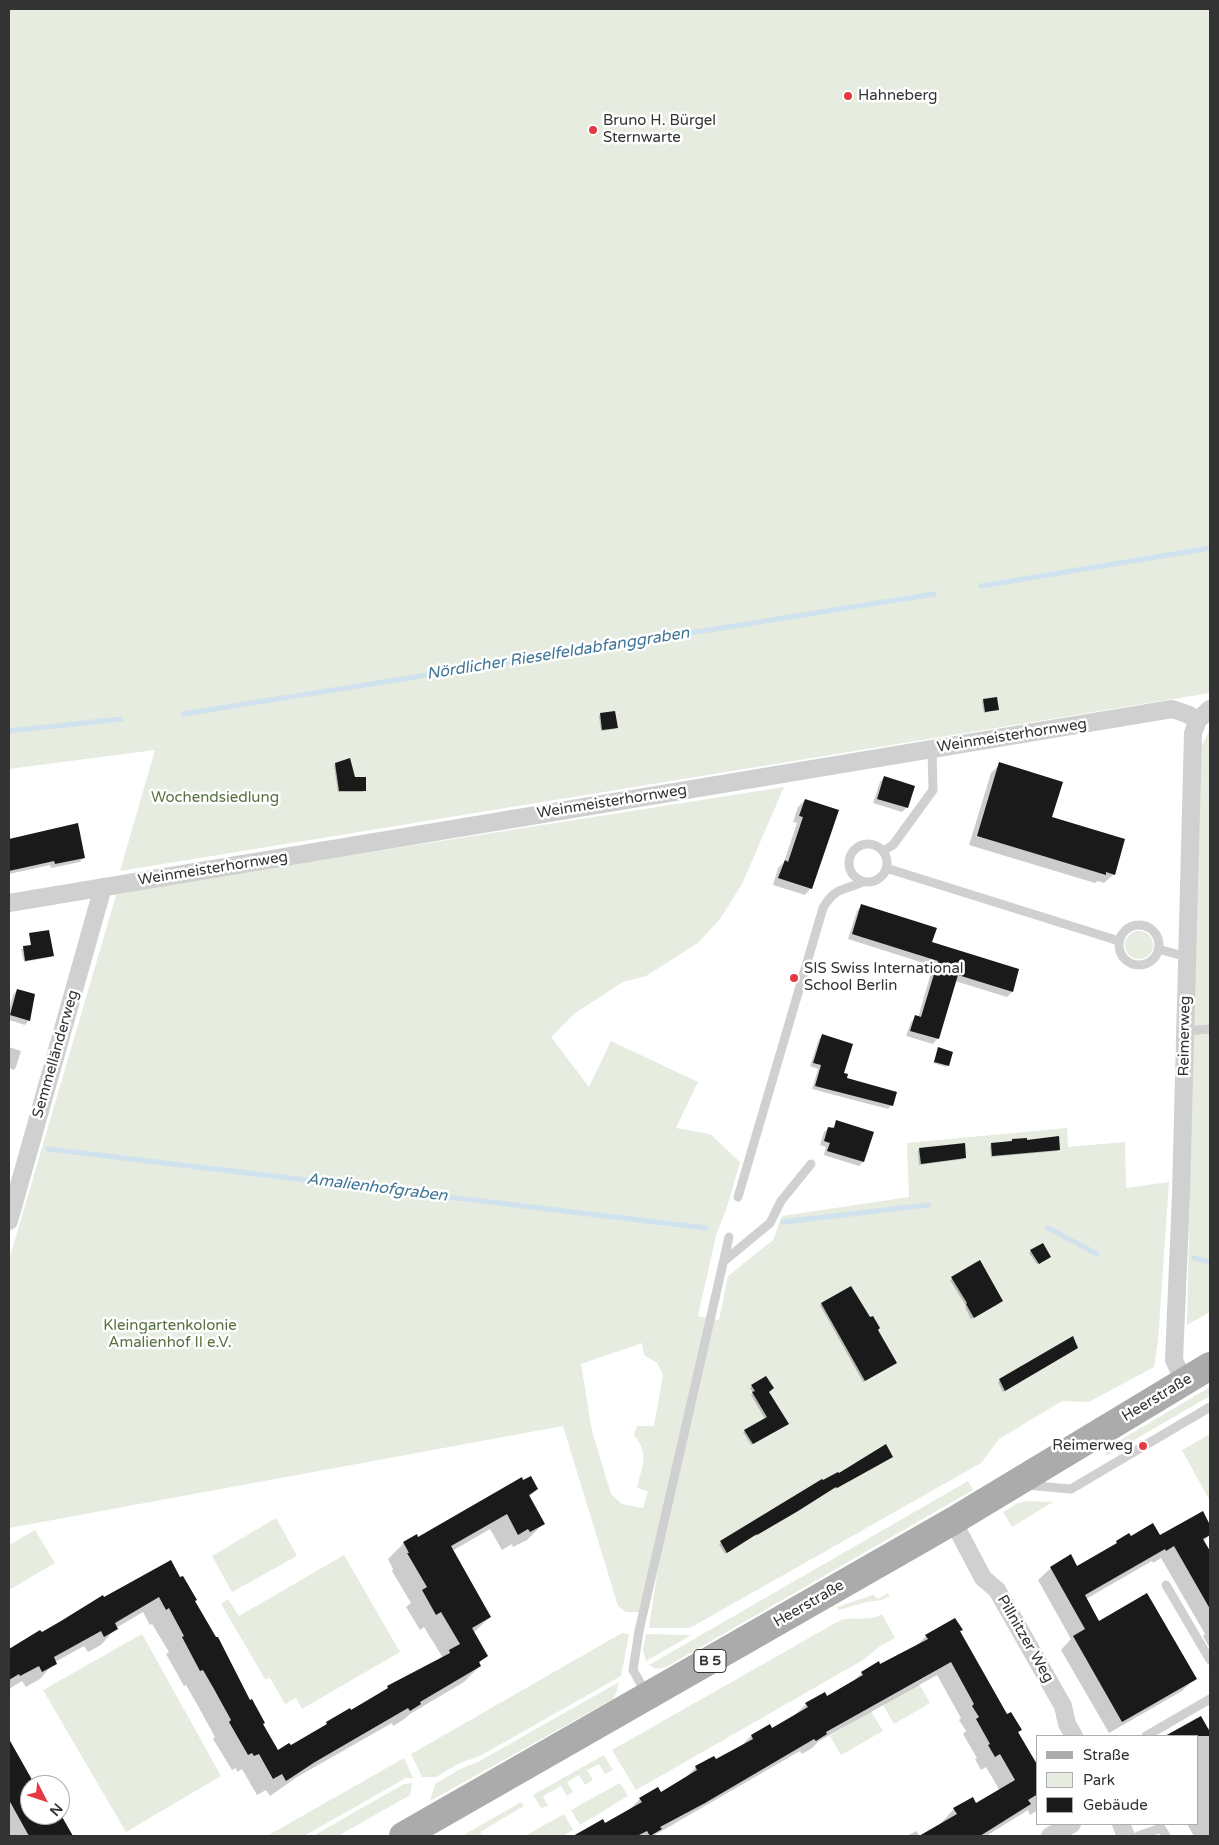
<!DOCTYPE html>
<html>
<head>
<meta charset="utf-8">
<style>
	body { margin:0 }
	#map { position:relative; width:1219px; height:1845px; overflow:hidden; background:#fff; font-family:"Varela Round",sans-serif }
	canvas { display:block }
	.frame { position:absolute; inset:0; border:10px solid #333; pointer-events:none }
	.legend { position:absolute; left:1036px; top:1735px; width:162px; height:90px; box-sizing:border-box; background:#fff; border:1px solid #adadad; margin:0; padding:6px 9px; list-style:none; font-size:15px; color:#333 }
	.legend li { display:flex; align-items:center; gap:10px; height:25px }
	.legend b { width:25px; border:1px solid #adadad }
	.north { position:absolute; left:20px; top:1775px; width:50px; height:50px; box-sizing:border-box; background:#fff; border:1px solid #adadad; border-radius:50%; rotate:131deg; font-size:14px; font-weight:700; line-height:20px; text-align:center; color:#333 }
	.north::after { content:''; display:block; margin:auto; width:18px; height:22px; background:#e63946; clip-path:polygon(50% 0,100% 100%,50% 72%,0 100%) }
</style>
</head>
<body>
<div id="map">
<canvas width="1219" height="1845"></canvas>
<div class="frame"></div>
<ul class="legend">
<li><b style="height:6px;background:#ababab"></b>Straße</li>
<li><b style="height:14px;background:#e6ecdf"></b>Park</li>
<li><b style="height:14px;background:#1a1a1a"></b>Gebäude</li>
</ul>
<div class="north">N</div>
</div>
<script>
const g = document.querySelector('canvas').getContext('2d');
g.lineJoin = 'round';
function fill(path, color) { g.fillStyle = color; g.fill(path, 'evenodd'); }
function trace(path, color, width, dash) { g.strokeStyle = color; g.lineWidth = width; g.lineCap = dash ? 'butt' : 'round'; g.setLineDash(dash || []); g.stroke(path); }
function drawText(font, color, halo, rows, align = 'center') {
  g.font = font + ' "Varela Round",sans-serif'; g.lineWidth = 5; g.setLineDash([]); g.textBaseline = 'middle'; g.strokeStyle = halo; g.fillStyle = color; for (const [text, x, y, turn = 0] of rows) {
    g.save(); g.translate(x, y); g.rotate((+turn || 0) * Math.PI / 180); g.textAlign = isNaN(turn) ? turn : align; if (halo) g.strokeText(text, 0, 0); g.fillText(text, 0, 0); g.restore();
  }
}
fill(new Path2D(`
	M9,9H1210V693L120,871L155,750L9,769Z
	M1210,729V1312L1187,1325L1198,794L1201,747Z
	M784,787L742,884L720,919L698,943L646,976L623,982L575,1013L551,1037L589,1087L611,1041L698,1082L676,1128L710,1134L740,1162L728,1204L716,1236L698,1316L719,1320L728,1276L773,1240L782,1216L909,1197L907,1143L1067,1128L1068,1147L1125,1142L1126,1188L1169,1182L1158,1341L1154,1367L1089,1402L1062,1401L999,1439L981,1463L690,1628H649L665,1520L639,1612H626L618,1606L563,1426L9,1528V1260L117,892ZM642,1343L644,1355L657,1363L663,1374L654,1426H637L634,1435C650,1456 642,1465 637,1488L648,1491L643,1508L622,1504L611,1494L592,1431L581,1364Z
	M1125 945a14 14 0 1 1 28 0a14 14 0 1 1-28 0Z
	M1210,1387V1396L1108,1455L1105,1454L1107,1448Z
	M1210,1434V1501L1182,1450Z
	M968,1481L973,1490L666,1667L656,1669L649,1665Z
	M1027,1501L1053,1502L1012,1527L1003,1512L1018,1503Z
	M276,1518L297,1556L232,1592L212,1556Z
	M35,1530L55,1563L9,1590V1545Z
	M344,1555L400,1652L302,1709L296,1698L285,1704L270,1678L265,1679L221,1604L228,1599L239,1616Z
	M888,1593L890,1596L882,1600L866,1602L839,1610L837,1607L873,1595L878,1599Z
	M882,1614L895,1638L880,1646L863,1660L636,1790L612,1750L839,1621C853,1615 868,1623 882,1614Z
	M622,1633L629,1634L621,1676L480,1756L460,1763L436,1777H422L411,1754Z
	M142,1634L221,1776L126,1832L43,1690Z
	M646,1634L689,1635L690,1636L646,1661L643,1650Z
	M619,1682L617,1691L613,1699L430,1801L435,1784L462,1768L478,1762Z
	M919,1684L930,1703L894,1724L883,1705Z
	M871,1711L883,1731L841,1755L830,1736Z
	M604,1755L613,1770L605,1774L599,1764L587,1770L593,1780L585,1785L579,1775L567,1782L573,1792L567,1796L561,1786L543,1796L548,1806L541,1808L533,1795Z
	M404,1758L413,1778H406L304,1836H267Z
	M412,1783L410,1795L338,1836H313L404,1784Z
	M620,1783L628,1796L580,1825L571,1810Z
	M521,1802L524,1806L480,1832L482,1836H462Z
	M564,1814L573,1830L563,1836H525Z`), '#e6ecdf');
fill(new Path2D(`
	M984,700L997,709L984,713L982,702Z
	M601,714L617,727L615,729L601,731L599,716Z
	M336,764L354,778L365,790L363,792H338L334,766Z
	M1000,764L1050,818L1114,874L1104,883L1098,881L1095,883L969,845L991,773Z
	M884,777L907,807L902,812L873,803L880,782Z
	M805,800L811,888L805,895L773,885L778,868L784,862L797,823L793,822L798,807Z
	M77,825L84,857L80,862L51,868L50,865L9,874V840Z
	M862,905L931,943L1018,970L1012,992L1007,997L955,981L938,1038L933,1044L906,1036L911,1022L916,1017L918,1018L933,966L848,939L857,911Z
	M28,936L31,951L53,955L51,957L24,962L21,949L30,946Z
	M17,990L29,1020L25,1025L9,1020V1010L13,995Z
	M823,1036L845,1079L892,1105L888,1109L812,1089L818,1069L810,1066L819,1039Z
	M9,1047L21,1051L16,1067L14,1070L9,1068Z
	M939,1049L947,1066L946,1067L933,1063Z
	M837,1122L872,1132L863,1162L859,1166L824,1155L826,1147L820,1145L824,1132L829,1128L831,1129Z
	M1012,1140L1026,1141L1059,1150L1057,1151L991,1157L990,1146L992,1144L1010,1142Z
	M920,1149L965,1157L963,1159L919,1165L918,1151Z
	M1031,1251L1048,1258L1037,1264L1029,1253Z
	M979,1262L1000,1303L971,1319L965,1307L966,1306L950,1280Z
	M822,1304L876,1330L893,1364L863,1382L820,1305Z
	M1075,1349L1003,1392L998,1382L1000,1380Z
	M765,1378L767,1392L785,1426L751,1445L743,1432L765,1419L751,1395L753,1393L750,1388Z
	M890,1459L835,1489L834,1487L795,1513L755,1536L754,1534L725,1554L719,1544Z
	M537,1489L529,1497L544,1523L527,1540L513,1547L512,1544L502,1550L490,1529L452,1551L490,1617L473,1633L486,1656L478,1664L480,1666L464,1682L410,1714L403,1720L393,1726L392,1723L297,1777L270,1796L266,1790L257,1795L242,1769L237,1772L236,1768L232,1770L213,1739L215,1737L198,1706L186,1685L184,1686L166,1654L169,1652L152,1624L150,1625L143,1612L116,1628L101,1645L88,1652L84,1646L55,1662L40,1679L26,1687L22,1681L9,1689V1652L170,1561L277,1752L290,1747L320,1730L327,1723L382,1693L388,1688L443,1658L424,1627L420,1630L406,1607L411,1603L392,1571L393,1569L388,1559L404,1543L418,1539Z
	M1202,1513L1210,1527V1535L1203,1542L1210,1554V1649L1203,1636L1205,1634L1161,1558L1153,1563L1152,1561L1086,1599L1099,1622L1195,1678L1182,1691L1109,1733L1061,1650L1071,1639L1038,1580L1051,1568L1077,1567L1113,1547L1117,1542L1130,1537H1159Z
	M955,1619L959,1632L1007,1715L1020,1730L1017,1733L1035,1764L1038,1762V1810L1030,1815L1028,1810L986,1836H920L941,1824V1823L954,1809L976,1805L1000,1791L986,1767L981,1770L975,1759L977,1758L963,1734L966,1731L959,1720L961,1718L937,1675L819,1741L812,1748L802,1754L800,1751L653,1836H579L584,1831L605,1824L628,1811L640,1799L660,1793L683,1780L696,1767L715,1761L739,1748L751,1736L772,1729L794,1716L806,1704L827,1697L850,1684L862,1673L880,1666L914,1648L926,1636Z
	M1210,1727V1836H1194L1187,1824H1198V1736H1173L1180,1729H1207Z
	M9,1745L34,1785H30V1815H55L64,1822L73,1836H9Z
	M916,1831L920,1836H907Z`), '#0003');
trace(new Path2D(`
	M981,586L1210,548
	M183,714L934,594
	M9,731L121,719
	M48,1149L706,1228
	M783,1222L928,1205
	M1048,1228L1097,1254
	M1194,1258L1210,1262`), '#cfe2ee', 5);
fill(new Path2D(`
	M997,697L999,710L985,712L983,699Z
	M615,711L618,728L602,730L600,713Z
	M350,758L355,777H366V791H339L335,763Z
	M999,762L1063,782L1052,817L1125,839L1115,875L1106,872V875L977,836Z
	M884,776L915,786L908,808L877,799Z
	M805,799L839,810L812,889L778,878L785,860L788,862L803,817L799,816Z
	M78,823L85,858L55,864L54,861L9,871V839Z
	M861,904L937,928L932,942L1019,969L1013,992L958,975L939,1039L910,1031L915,1015L921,1017L938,961L852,934Z
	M49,930L54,956L25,961L23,946L31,945L29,933Z
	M17,989L35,994L30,1021L10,1015Z
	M822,1034L853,1044L844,1073L848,1074L847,1078L897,1092L893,1106L815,1086L821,1065L813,1063Z
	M938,1047L953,1052L949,1066L934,1062Z
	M836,1120L874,1132L864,1162L827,1151L830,1143L824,1141L828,1127L834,1128Z
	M1059,1136L1060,1150L992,1156L991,1143L1012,1141V1139L1027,1138V1140Z
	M965,1143L966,1158L921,1164L919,1148Z
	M1043,1243L1051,1257L1039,1264L1030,1250Z
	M980,1260L1003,1301L974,1318L966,1304L967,1303L951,1277Z
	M851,1286L870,1317L873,1316L880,1328L878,1330L897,1363L865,1381L821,1303Z
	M1073,1336L1078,1348L1005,1391L999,1379Z
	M766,1376L774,1388L769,1392L789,1424L753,1444L744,1430L767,1417L752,1392L755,1391L751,1385Z
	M886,1444L893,1457L837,1488L836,1487L798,1511L757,1535V1534L727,1553L720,1541L822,1479L823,1480L838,1472L839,1473Z
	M531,1476L538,1489L529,1495L545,1524L530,1532L528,1529L518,1535L507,1514L451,1546L491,1617L472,1628L488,1656L479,1662L481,1666L420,1702L421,1704L410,1711L408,1708L315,1762L286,1781L282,1774L273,1779L259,1754L254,1756L252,1753L248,1755L229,1722L231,1720L214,1689L203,1670L200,1671L182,1637L184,1636L169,1608L166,1610L159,1597L115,1623L118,1629L104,1637L101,1631L54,1657L57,1664L42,1672L39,1666L20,1676L19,1674L9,1680V1649L40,1630L42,1632L61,1621L103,1595L104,1597L171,1560L180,1577L183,1576L197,1600L195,1601L216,1637H218L250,1700L252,1699L265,1723L263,1724L278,1750L289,1743L291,1745L327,1724L326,1722L350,1708L351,1710L388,1688L387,1686L450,1653L449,1650L460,1644L441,1612L436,1615L422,1590L427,1587L407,1553H409L403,1542L417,1534L418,1537L522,1477L523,1480Z
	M1203,1511L1210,1525V1535L1203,1539L1210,1551V1609L1174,1546L1166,1551L1165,1549L1085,1595L1099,1621L1147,1593L1197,1679L1122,1722L1073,1636L1085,1629L1050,1567L1071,1554L1077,1566L1117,1543L1116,1541L1129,1533L1131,1536L1153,1523L1160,1535Z
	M955,1618L963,1630L960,1631L1007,1714L1011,1712L1022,1730L1018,1732L1038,1766V1794L1028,1800L1031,1804L980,1836H919L957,1814L953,1808L973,1797L976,1803L1015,1780L1000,1754L995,1757L988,1745L990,1744L976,1719L979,1717L972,1706L974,1704L951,1662L826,1732L827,1734L816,1741L814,1739L705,1803L660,1827L662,1829L650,1836L647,1831L637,1836H573L603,1819L605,1823L642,1802L639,1798L658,1787L661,1792L697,1770L695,1766L714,1756L716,1759L753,1739L751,1735L770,1724L772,1728L808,1707L805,1703L825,1692L827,1696L863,1675L861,1672L879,1661L880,1664L928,1639L925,1635Z
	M1201,1716L1210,1732V1736H1165Z
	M9,1739L35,1785H30V1815H61L73,1836H29L9,1800Z`), '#1a1a1a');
trace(new Path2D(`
	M849 863a19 19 0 1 1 38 0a19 19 0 1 1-38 0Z
	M883,851L893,845L933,790L932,749
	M886,868L1119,941
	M1119 945a20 20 0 1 1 40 0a20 20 0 1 1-40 0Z
	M1158,949L1187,957
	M1185,1031L1210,1029
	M738,1197L823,908C835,887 843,891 863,882
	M723,1262L770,1223L781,1201L811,1164
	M1026,1485L1071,1489L1210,1407
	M1166,1585L1210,1660
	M646,1693L633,1670L639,1631L729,1237
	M1146,1736L1210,1699
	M1138,1836L1161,1828L1166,1836`), '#d0d0d0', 9);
trace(new Path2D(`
	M9,903L1172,709L1187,714L1198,720
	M9,1221L103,887
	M1184,1381L1174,1360L1181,1194L1193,733L1198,720L1210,709
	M953,1521L983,1578L997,1590L1063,1706L1067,1724L1074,1736
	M1121,1824L1126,1836
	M1050,1836L1072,1824`), '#d0d0d0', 18);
trace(new Path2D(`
	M403,1836L953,1521L1210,1366`), '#ababab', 28);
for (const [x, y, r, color] of [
	[848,96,5,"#e63946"],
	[593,130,5,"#e63946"],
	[794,978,5,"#e63946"],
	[1143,1446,5,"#e63946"]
]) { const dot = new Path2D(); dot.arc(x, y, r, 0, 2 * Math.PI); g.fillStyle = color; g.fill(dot); trace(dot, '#fff', 2); }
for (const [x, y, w] of [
	[710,1661,32]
]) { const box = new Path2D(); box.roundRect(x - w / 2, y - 11.5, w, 23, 4); g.fillStyle = '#fff'; g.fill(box); trace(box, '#333', 1); }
drawText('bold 14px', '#333', null, [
	["B 5",710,1661]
]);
drawText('15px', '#333', '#fff', [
	["Hahneberg",858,96],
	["Bruno H. Bürgel",603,121],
	["Sternwarte",603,138],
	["SIS Swiss International",804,969],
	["School Berlin",804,986],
	["Reimerweg",1133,1446,"right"]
], 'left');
drawText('15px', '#333', '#fff', [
	["Weinmeisterhornweg",1012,736,-9],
	["Weinmeisterhornweg",612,802,-9],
	["Weinmeisterhornweg",213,869,-9],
	["Reimerweg",1185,1036,-89],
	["Semmelländerweg",56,1054,-74],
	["Heerstraße",1157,1398,-31],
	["Heerstraße",809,1604,-30],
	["Pillnitzer Weg",1025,1639,60]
]);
drawText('15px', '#56703f', '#fff', [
	["Wochendsiedlung",215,798],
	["Kleingartenkolonie",170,1326],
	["Amalienhof II e.V.",170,1343]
]);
drawText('italic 16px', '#3f7597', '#fff', [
	["Nördlicher Rieselfeldabfanggraben",558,654,-9],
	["Amalienhofgraben",377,1188,7]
]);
</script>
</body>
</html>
